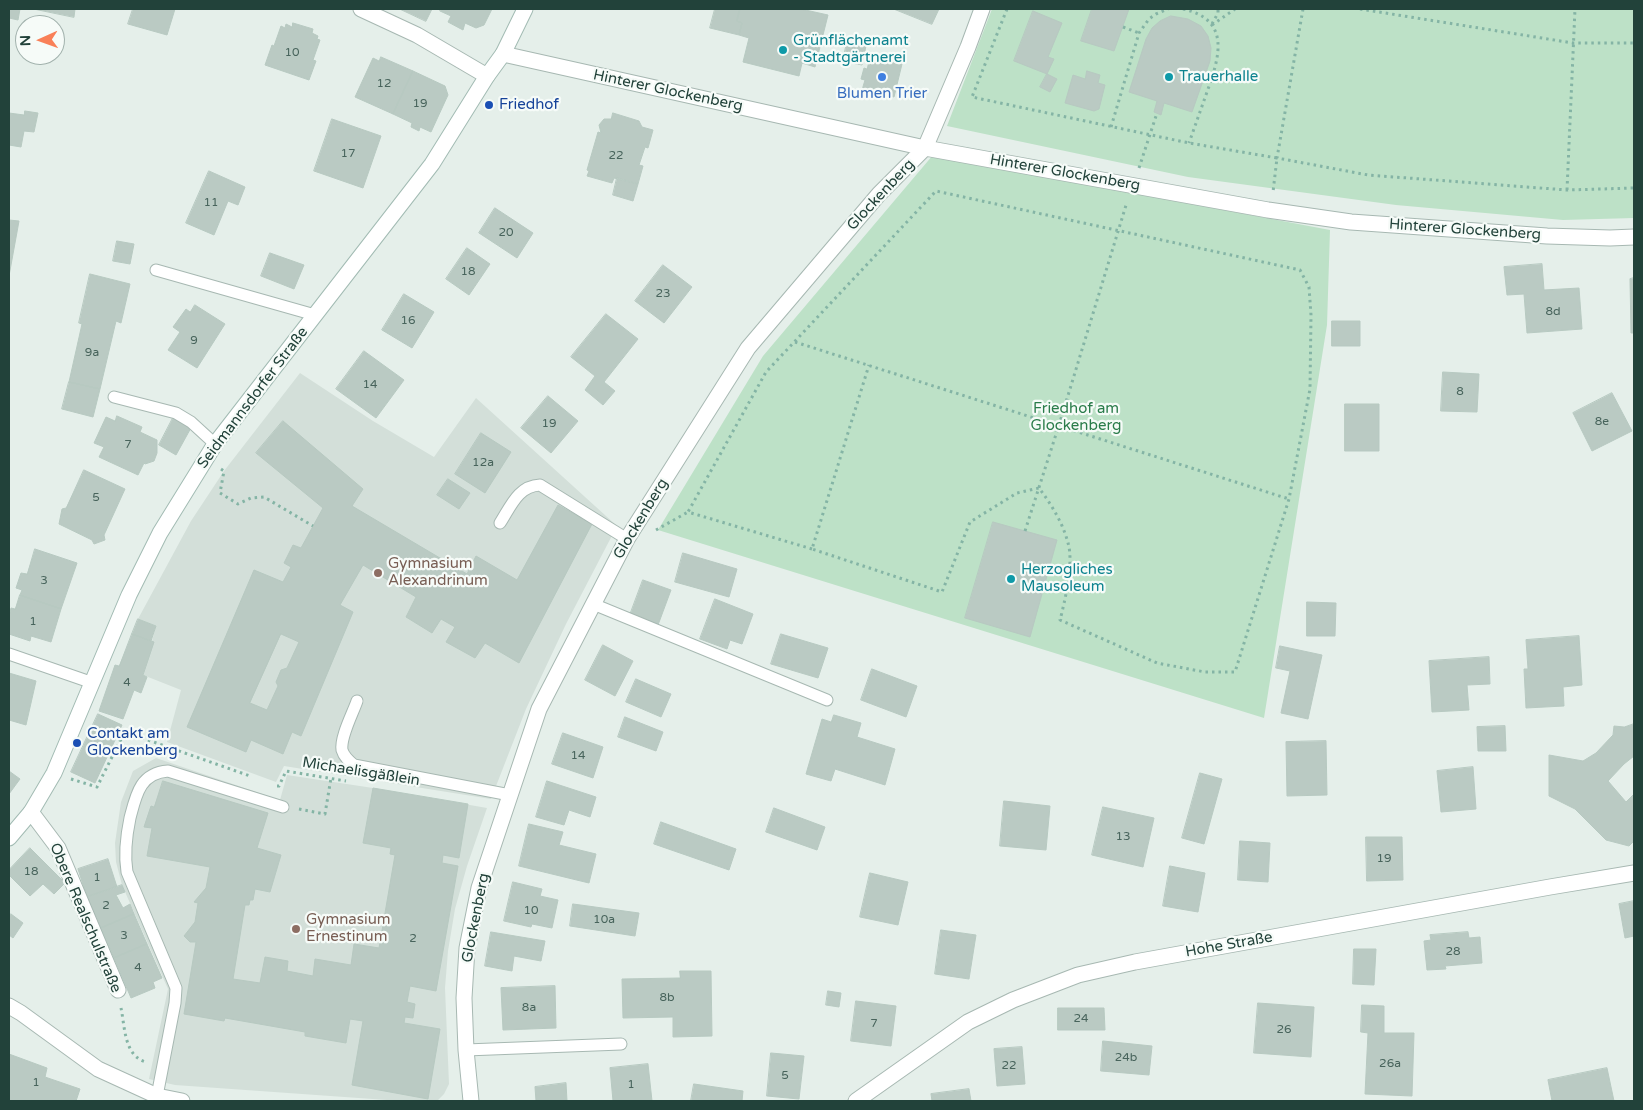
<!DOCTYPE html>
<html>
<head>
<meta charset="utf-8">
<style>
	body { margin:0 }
	#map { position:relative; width:1643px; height:1110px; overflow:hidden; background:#e5efea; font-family:"Varela Round",sans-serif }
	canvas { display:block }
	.frame { position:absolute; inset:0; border:10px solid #22423a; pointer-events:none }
	.north { position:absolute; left:15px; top:15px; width:50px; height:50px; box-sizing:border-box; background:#f6fbf8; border:1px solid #a1b1ac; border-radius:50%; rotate:268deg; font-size:14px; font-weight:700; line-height:20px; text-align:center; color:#22423a }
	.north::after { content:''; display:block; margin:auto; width:18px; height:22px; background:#f98058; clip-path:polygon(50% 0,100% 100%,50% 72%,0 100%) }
</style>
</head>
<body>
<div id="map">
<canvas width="1643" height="1110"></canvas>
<div class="frame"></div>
<div class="north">N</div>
</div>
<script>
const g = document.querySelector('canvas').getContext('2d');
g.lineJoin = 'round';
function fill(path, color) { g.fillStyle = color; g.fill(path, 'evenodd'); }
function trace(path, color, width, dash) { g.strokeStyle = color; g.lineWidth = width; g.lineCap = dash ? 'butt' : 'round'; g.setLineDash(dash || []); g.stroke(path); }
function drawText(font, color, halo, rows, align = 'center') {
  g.font = font + ' "Varela Round",sans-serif'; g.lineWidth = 4.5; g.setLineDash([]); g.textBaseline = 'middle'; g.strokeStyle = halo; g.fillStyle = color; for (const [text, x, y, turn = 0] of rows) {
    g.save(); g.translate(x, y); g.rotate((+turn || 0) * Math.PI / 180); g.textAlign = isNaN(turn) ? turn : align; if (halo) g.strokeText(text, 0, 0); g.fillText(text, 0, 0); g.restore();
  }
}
fill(new Path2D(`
	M300,373L373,421L434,457L476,398L617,526L566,624L526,709L491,799L284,766L276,782L167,742L181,690L143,675L156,626L138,619L191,521L224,471Z
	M156,758L280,800L287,775L373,788L487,808L467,866L455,909L448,951L445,988L449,1084L444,1094L437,1101H401L175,1085L149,1079L168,989L122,885L116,862L115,843L121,802L133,771Z`), '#d3dfd9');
fill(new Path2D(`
	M992,9H1634V218L1563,220L1396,205L1188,177L947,126Z
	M933,155L1330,230L1327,325L1264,718L658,530L763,356Z`), '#bde1c7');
const building = new Path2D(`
	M9,9H20L18,20L9,18Z
	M34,9H75L74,17Z
	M133,9H175L167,35L128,24Z
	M400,9H432L426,21Z
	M441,9H492L484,25L476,28L465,23L463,30L448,22L451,16L440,11Z
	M715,9H740L737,21L742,23L739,35L710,28Z
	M740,9H801L828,15L815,67L802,63L799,76L743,62L749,38L739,35L742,23L737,21Z
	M894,9H939L932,24Z
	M1092,9H1129L1114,51L1081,41Z
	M1033,11L1062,23L1048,57L1054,59L1047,74L1014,61Z
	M1171,16L1188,19L1201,26L1208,36L1211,48L1210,61L1192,112L1164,103L1161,115L1154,112L1157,101L1129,92L1146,39L1152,28L1160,21Z
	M293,23L313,29L312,33L318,36L317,39L320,40L313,60L316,61L309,80L265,65L272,45L274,46L281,26L285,28L286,24L292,27Z
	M847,42L866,46L862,65L843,61Z
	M381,57L413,71L393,114L355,97L373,58L379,61Z
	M870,57L902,64L894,97L862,90L865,80L861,79L864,68L867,69Z
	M413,71L445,86L448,95L431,132L420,127L419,131L411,127L412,123L393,114Z
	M1087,71L1100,75L1098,83L1105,85L1099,109L1094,111L1065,103L1073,75L1085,79Z
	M1047,74L1057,79L1050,92L1040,87Z
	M25,111L38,113L34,132L24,131L21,147L9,145V113L24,115Z
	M613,113L639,121L642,127L653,130L648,148L645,147L639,165L643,166L638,184L614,178L612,183L587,176L589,171L587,170L598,132L601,133L599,125L604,119H611Z
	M332,119L381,136L363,188L314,171Z
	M209,171L245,187L238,205L228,201L214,235L186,223Z
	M617,178L638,184L633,201L613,195Z
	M495,208L533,233L517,258L479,233Z
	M9,220L19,221L9,276Z
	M117,241L134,244L130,264L113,261Z
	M467,248L490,264L469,295L446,279Z
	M270,253L304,265L294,289L261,276Z
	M1542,264L1544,290L1579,288L1582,329L1527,333L1524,294L1507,295L1504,267Z
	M663,265L692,287L664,323L635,301Z
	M90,274L130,284L121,323L116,321L100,389L69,382L82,324L79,323Z
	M1634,278V333H1631L1630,279Z
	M404,294L434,312L412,348L382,330Z
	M195,305L225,324L197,368L168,350L180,332L173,327L186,309L190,312Z
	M606,314L638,339L604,382L615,391L603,405L585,390L595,376L571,357Z
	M1332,321H1360V346H1332Z
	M364,351L404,380L376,418L336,389Z
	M1443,372L1479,374L1477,412L1441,411Z
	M69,382L100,389L93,417L62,409Z
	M1612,393L1632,431L1592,451L1573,413Z
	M548,396L578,421L551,453L521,428Z
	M1345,404H1379V451H1345Z
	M117,416L142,427L140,432L157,440V453L154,461L145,464L144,463L138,475L99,457L104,447L94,443L106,417L115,421Z
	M174,416L192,426L176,455L159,445Z
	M283,421L363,489L352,506L467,574L476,556L517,580L558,505L592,524L519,663L485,643L475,658L446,642L455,627L441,619L432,633L406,617L416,597L363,565L340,605L353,612L301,736L292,732L283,754L251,740L246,752L187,727L254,570L283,582L291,567L284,563L293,545L301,548L323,508L256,453ZM281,634L299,642L287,668L281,670L276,682L278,686L267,710L250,703Z
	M481,433L511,452L485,493L455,474Z
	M84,470L125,489L104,535L105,540L94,544L92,540L59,524L62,509L66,508Z
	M448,479L470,493L459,509L437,495Z
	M993,522L1057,540L1030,637L965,618Z
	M35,549L77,563L61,609L20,595L22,590L16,588L21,573L27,574Z
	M683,553L737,569L729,597L675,582Z
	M643,580L671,590L658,625L630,615Z
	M20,595L61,609L51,642L31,636L30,641L9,634V616L11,608L15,609Z
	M715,599L753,614L742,644L730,640L727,649L700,639Z
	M1307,602L1336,603L1335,636H1307Z
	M138,619L156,626L151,641L132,634Z
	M132,634L154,642L143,675L147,677L141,693L134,690L123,719L99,711L115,665L119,666Z
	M781,634L828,648L818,678L771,664Z
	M1579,636L1582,685L1563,687L1564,706L1526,708L1524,669H1528L1526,640Z
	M603,645L633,661L615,696L585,680Z
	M1280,646L1322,655L1308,719L1281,713L1290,671L1276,668Z
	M1489,657L1490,684L1467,685L1469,710L1432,712L1429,661Z
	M872,669L917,686L906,717L861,700Z
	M9,673L36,681L26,725L9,720Z
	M636,679L671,694L661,717L626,702Z
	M98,714L122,725L95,783L71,772Z
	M834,715L861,723L857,737L895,749L885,785L835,769L831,781L806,774L822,719L831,722Z
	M625,717L663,732L656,751L618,737Z
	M1634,724V756L1624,764L1608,781L1626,802L1634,794V841L1629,846L1606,840L1575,809L1549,796V755L1583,761L1596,753L1613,735L1614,726L1624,727Z
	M1505,726L1506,751H1478L1477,727Z
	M563,733L603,747L593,778L552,764Z
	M1326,741L1327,795L1287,796L1286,742Z
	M1473,767L1476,809L1441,812L1437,771Z
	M9,771L20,779L9,794Z
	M1200,773L1222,779L1204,844L1182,838Z
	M163,781L268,813L257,848L281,855L270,892L255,889L253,900H250L249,905H245L233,979L260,983L265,957L288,961L287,971L313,976L315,959L351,965L354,944L379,948L395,855L390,854L391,848L363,843L373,788L468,804L459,858L443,855L442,863L458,866L436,991L410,986L407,1002L415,1004L413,1018L405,1017L404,1023L440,1029L428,1099L352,1085L363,1021L350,1019L346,1043L305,1036V1032L225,1018L224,1021L184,1014L196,942H190L184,936L195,922L198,903L194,902L206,888L210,867L147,856L152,828L144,827L151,806L154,807Z
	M547,781L596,797L590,817L569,810L564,825L536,817Z
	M1004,801L1050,806L1046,850L1000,846Z
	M1103,807L1154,818L1143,867L1092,855Z
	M774,808L825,827L817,850L766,832Z
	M661,822L736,849L729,870L654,844Z
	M529,824L563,832L559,845L596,854L589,883L519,866Z
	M1366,837H1402L1403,880L1367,881Z
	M1240,841L1270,843L1268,882L1238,880Z
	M30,848L65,883L54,894L43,884L30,896L9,875V870Z
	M108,859L117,887L87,897L78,869Z
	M1170,866L1205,873L1198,912L1163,906Z
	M870,873L908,882L898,925L860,917Z
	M513,882L542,889L540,896L558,900L552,928L532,924L531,927L504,921Z
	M122,885L125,892L116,895L123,908L130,904L134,914L101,928L87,897Z
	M1634,901V936L1625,938L1619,904Z
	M573,904L639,913L635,936L570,926Z
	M11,914L23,923L13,938L9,935V917Z
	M134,914L147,944L114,958L101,928Z
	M941,930L976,935L969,979L935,974Z
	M491,932L545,941L541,961L514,956L512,971L485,966Z
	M1468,932L1469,938L1480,937L1482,963L1445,966L1446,969L1427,970L1424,941L1431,940L1430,935Z
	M147,944L162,978L153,982L155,988L131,998L114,958Z
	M1354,949H1376L1374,985L1353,984Z
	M680,971H711L712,1036L673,1037V1017L623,1018L622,979L680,978Z
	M555,986L556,1028L503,1030L501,988Z
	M828,991L841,993L839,1007L826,1005Z
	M856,1001L896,1006L891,1046L851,1041Z
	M1258,1003L1314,1007L1311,1057L1254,1053Z
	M1362,1005L1384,1006V1033H1414L1412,1096L1365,1094L1368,1033L1361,1032Z
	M1058,1008H1104L1105,1030H1058Z
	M1103,1041L1152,1046L1149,1075L1101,1071Z
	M1022,1047L1025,1084L997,1086L994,1049Z
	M771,1053L804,1056L799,1099L767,1096Z
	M9,1054L47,1068L45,1077L80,1089L76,1101H9Z
	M648,1064L652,1101H613L610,1068Z
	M1607,1068L1614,1101H1552L1548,1080Z
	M566,1083L567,1101H536L535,1087Z
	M694,1084L743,1091L742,1101H691Z
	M969,1089L971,1101H932L931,1094Z`);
fill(building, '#bacac3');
trace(building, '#b7c9c1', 1);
const lane = new Path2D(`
	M156,270L315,315
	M114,397L176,413L191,422L215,444
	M500,523C511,506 518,486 540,485L627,539
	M593,604L827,700
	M9,654L93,683
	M357,701C353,713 340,737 342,750C344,757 349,761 354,765L510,795
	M466,1050L621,1044
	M157,1096L175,1003L176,988L127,872C124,853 126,837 130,818C136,795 140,773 168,771L283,807`);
const street = new Path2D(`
	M361,9L417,35L487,76
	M503,54L925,148L1268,210L1351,222L1547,236L1610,238L1634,237
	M31,812L58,848L118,990
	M9,1006L21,1013L98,1069L157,1096L182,1101
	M471,1101L466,1050L464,998L467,948L479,888L539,709L627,539L748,348L879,194L925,148L968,47L982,9
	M856,1101L968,1022L1013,1000L1078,975L1135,962L1550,887L1634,873`);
const secondary = new Path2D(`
	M9,838L31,812L54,773L129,595L160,533L215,444L432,164L487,76L503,54L525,9`);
trace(lane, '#a7b8b2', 13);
trace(street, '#a7b8b2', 17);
trace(secondary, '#a2bbb3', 17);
trace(new Path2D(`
	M1007,9L972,97L1189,143L1277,158L1273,192
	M1183,9C1232,20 1219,58 1207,92C1201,109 1195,126 1189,143
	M1303,9L1277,158L1368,175L1567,190L1634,188
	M1360,9L1573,43H1634
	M1212,24L1218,13V9
	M1212,25L1235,9
	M1123,27L1139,33
	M1111,127L1139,33L1149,19L1156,14L1168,9
	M1139,168L1157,113
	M1567,190L1575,9
	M795,342L1289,499
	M221,469L224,471L220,493L238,504L251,498L264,497L313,526
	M656,530L688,512
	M1025,531L1059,425L1127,202
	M812,549L688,512L766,372L936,191L1300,270L1309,287L1311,315L1310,389L1289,499L1235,672H1205L1157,663L1060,620C1065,601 1074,562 1068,543C1063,523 1051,504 1039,488L1017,493L970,522L942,592L812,549L869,365
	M71,779L97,787L120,741L125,735L131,734L250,776
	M277,786H279L286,771L346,781
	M299,809L325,814L331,778
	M121,1008C125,1027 124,1056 146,1062`), '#84b4a5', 3, [2.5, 4]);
trace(lane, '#fff', 11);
trace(street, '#fff', 15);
trace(secondary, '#fff', 15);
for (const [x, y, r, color] of [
	[783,50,5,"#0f9aa8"],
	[882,77,5,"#3f7fe0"],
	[1169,77,5,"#0f9aa8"],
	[489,105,5,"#1a4fb4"],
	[378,573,5,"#8d6e63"],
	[1011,579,5,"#0f9aa8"],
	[77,743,5,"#1a4fb4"],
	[296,929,5,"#8d6e63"]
]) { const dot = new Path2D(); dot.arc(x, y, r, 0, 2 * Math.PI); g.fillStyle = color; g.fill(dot); trace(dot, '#f6fbf8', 2); }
drawText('12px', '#48645c', null, [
	["10",292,53],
	["12",384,84],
	["19",420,104],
	["17",348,154],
	["22",616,156],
	["11",211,203],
	["20",506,233],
	["18",468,272],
	["23",663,294],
	["8d",1553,312],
	["16",408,321],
	["9",194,341],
	["9a",92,353],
	["14",370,385],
	["8",1460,392],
	["8e",1602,422],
	["19",549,424],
	["7",128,445],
	["12a",483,463],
	["5",96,498],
	["3",44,581],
	["1",33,622],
	["4",127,683],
	["14",578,756],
	["13",1123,837],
	["19",1384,859],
	["18",31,872],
	["1",97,878],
	["2",106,906],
	["10",531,911],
	["10a",604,920],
	["3",124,936],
	["2",413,939],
	["28",1453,952],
	["4",138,968],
	["8b",667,998],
	["8a",529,1008],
	["24",1081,1019],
	["7",874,1024],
	["26",1284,1030],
	["24b",1126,1058],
	["26a",1390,1064],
	["22",1009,1066],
	["5",785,1076],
	["1",36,1083],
	["1",631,1085]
]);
drawText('15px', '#0d838f', '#f6fbf8', [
	["Grünflächenamt",793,41],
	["- Stadtgärtnerei",793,58],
	["Trauerhalle",1179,77],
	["Herzogliches",1021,570],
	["Mausoleum",1021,587]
], 'left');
drawText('15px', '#22423a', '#f6fbf8', [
	["Hinterer Glockenberg",668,91,12],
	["Hinterer Glockenberg",1065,173,10],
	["Glockenberg",881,195,-47],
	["Hinterer Glockenberg",1465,230,4],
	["Seidmannsdorfer Straße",253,398,-53],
	["Glockenberg",641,519,-59],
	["Michaelisgäßlein",361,772,9],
	["Obere Realschulstraße",85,918,67],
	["Glockenberg",476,918,-79],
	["Hohe Straße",1229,945,-10]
]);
drawText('15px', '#366cbe', '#f6fbf8', [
	["Blumen Trier",882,94]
]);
drawText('15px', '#164399', '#f6fbf8', [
	["Friedhof",499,105],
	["Contakt am",87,734],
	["Glockenberg",87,751]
], 'left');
drawText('15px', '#2a7c4a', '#f6fbf8', [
	["Friedhof am",1076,409],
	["Glockenberg",1076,426]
]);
drawText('15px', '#785e54', '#f6fbf8', [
	["Gymnasium",388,564],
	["Alexandrinum",388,581],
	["Gymnasium",306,920],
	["Ernestinum",306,937]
], 'left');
</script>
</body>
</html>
